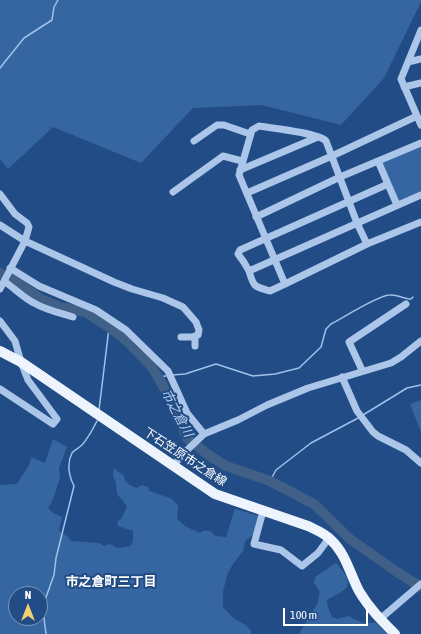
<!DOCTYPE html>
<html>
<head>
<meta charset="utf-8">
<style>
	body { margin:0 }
	#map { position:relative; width:421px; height:634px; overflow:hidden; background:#224c85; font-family:"Asap Condensed",sans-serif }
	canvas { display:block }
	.north { position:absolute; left:8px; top:586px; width:40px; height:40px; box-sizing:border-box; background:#224c85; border:1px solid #7a94b6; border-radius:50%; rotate:0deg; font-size:11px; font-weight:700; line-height:16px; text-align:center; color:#fff }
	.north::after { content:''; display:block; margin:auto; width:14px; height:18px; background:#f5ce6d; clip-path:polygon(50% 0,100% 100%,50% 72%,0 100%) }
	.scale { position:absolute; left:283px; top:608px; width:85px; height:18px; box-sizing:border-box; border:2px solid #fff; border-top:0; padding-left:5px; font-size:12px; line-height:14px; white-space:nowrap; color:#fff; -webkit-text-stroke:3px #224c85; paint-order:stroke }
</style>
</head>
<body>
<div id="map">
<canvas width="421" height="634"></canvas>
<div class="north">N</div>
<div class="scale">100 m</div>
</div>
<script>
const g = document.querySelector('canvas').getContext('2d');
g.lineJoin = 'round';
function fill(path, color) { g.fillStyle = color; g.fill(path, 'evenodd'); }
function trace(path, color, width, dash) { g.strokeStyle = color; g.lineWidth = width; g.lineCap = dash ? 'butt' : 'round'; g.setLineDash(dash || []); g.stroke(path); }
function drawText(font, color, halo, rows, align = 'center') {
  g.font = font + ' "Asap Condensed","Noto Sans JP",sans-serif'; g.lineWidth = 4; g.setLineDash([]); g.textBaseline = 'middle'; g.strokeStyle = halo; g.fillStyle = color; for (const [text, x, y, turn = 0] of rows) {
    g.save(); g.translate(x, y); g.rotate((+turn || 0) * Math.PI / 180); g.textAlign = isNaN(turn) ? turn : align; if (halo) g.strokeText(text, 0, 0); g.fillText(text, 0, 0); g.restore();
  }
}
fill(new Path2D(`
	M0,0H421V2L384,78L341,125L262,105L193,108L141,163L53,127L8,169L0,159Z
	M421,144V193L399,204L380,160Z
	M421,400V432L410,404Z
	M53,439L67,447L59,468L60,478L52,502L48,508L53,513L62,517L59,531L67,536L71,541L99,543L104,546L110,544L117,548L131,546L133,540V531L118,526L117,522L122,518L127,506L117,494L116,483L113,476L114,468L124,476C125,483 131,486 137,488L142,485L148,487L149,491L172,499L178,506L177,519L185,526L200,533C207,529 210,530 215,536L226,537L235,509L259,516L253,535L245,541L243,551L233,564L227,575L223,592V607L233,618L246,625L251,631V634H0V485L17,484C22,474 30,468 31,457L45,463ZM16,594H40V618H16Z
	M336,563C356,586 349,588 327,600L328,608L332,617L338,619L348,616L363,623H376L387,634H299L317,604L320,592L314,583L315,577Z`), '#3666a2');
trace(new Path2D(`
	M0,68L24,38L52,20L54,7L58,0
	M172,375L185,374L216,364L253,376L275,374L299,368L321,347L326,329L331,324C343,318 378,295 390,295C397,294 404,299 411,299L413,297
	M158,377L166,376
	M99,410L109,328
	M363,415L407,388L421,385
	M270,481L276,470L311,443L360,417
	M46,634L43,610L45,600L54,575L56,558L74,486C69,476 66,465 72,453C74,450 79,448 82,445C88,438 93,429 97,421`), '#9fc1ea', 1.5);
trace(new Path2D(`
	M0,273L13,279L41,299L60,307L85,312L106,325L127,341L151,366L158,377L170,399L187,438L210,456L226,466L270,481L314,504L350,539L397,572L421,587`), '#406088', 10);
trace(new Path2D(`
	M421,30L401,79L421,125
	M408,62L421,59
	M404,87L421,83
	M194,141L217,125H224L250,134
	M378,161L397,205
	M240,170L318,137
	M173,192L223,156L242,161
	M247,193L332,156L417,116
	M0,194L15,214L27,223L29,227L25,241L0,289
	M256,217L340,177L421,143
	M0,225L25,241L114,282L132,289L163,298L183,307L196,322L199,330L198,335L192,337H181
	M367,244L357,223L326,141C319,133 272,128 259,126L252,130L239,175L285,284L367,244L421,222
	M10,268L39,286L96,310L126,330L168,371L187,413L204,434
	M249,271L421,195
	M4,281C14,288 24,298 34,303C46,310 60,313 73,317
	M285,284L270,291C253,286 254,287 249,271C246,265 242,259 238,254L240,250L388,184
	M0,321L15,341L21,362L28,380L57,419L53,424L0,389
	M195,346V336
	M362,370L349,342L406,304
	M342,377L357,411L373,432L378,436L406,450L421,463
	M174,465L184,453L204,434L238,420L267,405L308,388L391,363L401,357L421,341
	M263,511L254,544L281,550L302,566L318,553L329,538
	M380,619L421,584`), '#abc6e9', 7);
trace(new Path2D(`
	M0,351L21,362L215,494L308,526C316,530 325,533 331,540C346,554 350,574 359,591C369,608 382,621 395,634`), '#eef4fe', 10);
drawText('12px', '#fff', '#224c85', [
	["下石笠原市之倉線",185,457,33]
]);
drawText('italic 13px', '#b6d0f0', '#224c85', [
	["市之倉川",177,413,62]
]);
drawText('bold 13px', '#fff', '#224c85', [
	["市之倉町三丁目",111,582]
]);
</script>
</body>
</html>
